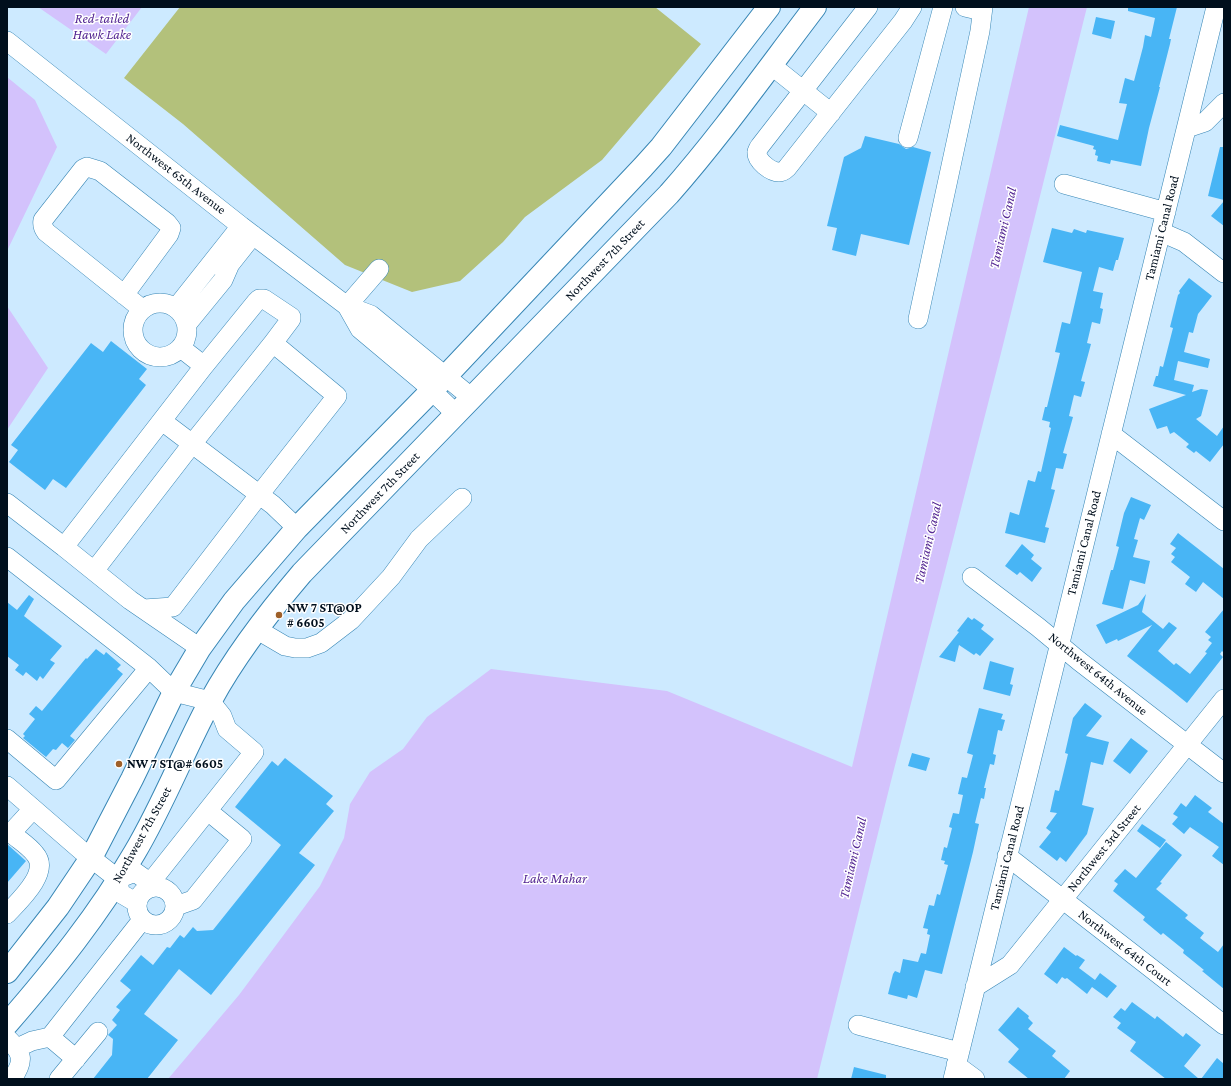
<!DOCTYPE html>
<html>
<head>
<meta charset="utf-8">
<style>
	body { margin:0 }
	#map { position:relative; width:1231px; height:1086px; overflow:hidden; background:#cdeaff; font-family:"Crimson Pro",serif }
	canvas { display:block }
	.frame { position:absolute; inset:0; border:8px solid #000f1d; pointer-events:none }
</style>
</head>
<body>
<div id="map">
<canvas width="1231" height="1086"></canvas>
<div class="frame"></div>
</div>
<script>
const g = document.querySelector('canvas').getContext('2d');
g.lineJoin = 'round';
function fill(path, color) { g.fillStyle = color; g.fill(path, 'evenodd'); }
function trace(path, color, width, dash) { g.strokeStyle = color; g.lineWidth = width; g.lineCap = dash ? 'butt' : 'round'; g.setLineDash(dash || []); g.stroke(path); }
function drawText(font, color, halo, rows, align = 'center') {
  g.font = font + ' "Crimson Pro",serif'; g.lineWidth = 3; g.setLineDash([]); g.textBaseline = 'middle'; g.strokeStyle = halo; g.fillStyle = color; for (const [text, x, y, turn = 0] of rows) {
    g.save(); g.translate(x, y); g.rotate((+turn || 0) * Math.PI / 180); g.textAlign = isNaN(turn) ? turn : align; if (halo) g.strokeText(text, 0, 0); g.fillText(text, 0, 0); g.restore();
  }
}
fill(new Path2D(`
	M180,7H655L701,44L602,160L525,217L503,242L460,281L412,292L345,265L183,124L124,78Z`), '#b3c17b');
fill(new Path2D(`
	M38,7H142L106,54Z
	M1029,7H1087L1000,357L891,781L817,1079H168L239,995L320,886L344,838L350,804L370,772L403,749L427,717L491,669L667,691L852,767Z
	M7,77L35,100L57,147L7,251Z
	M7,306L48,368L7,430Z`), '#d3c2fc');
fill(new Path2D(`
	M1128,7H1177L1169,39H1171L1170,44L1159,87H1160L1149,128L1141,166L1111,160L1110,164L1097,161L1098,156L1095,155L1096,150L1093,149L1094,146L1057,136L1060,125L1118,140L1127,104L1119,103L1125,78L1134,81L1143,47L1145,35L1151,37L1155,18L1128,11Z
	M1096,17L1115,21L1111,39L1092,34Z
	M865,136L899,144L906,149L913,147L931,152L909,245L861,234L856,256L832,250L837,228L827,226L844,157L861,148Z
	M1220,147H1224V200L1208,196Z
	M1224,201V226L1211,216Z
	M1052,228L1072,233L1074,229L1086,233L1087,230L1124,238L1118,260H1116L1113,271L1099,267L1093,291L1103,293L1100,308L1103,309L1100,324L1092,322L1087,343L1091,344L1081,381L1085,382L1081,397L1074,395L1069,416L1073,417L1063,453L1067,454L1063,469L1056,468L1051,489L1055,490L1045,527L1049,528L1045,543L1005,533L1010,512L1019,515L1028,480L1035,482L1038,471L1041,472L1051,428L1049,427L1050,422L1042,420L1045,407H1047L1060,353L1055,352L1062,322L1070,324L1082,272L1043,262Z
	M1189,278L1212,296L1198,314L1193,333L1189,332L1184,352L1210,359L1208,368L1178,361L1174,380L1194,385L1192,392L1201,389L1208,390L1201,416L1196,419L1217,436L1224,426V444L1210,462L1196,451L1194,453L1186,447L1189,444L1174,432L1170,434L1167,426L1157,429L1149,409L1186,395L1153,386L1156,376H1158L1160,366L1163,367L1173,328L1170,327L1178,295L1180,293L1179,291Z
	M111,341L147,369L139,379L146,385L66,488L53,479L45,490L9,462L18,450L11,445L91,343L103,352Z
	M1131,497L1151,505L1144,520L1140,518L1134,539L1138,540L1133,557L1150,561L1145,584L1130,580L1123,609L1102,604L1111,570H1113L1119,547L1116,546L1124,513Z
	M1178,533L1224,569V599L1203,582L1196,592L1185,584L1190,577L1171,562L1175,557L1171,554L1176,548L1170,544Z
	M1022,544L1034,555L1031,559L1042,568L1032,582L1020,572L1017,575L1005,566Z
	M1146,594L1142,612L1163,629L1169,622L1177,628L1158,651L1174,665L1176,663L1190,674L1207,653L1205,652L1212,643L1208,640L1211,637L1205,632L1224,609V653L1222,651L1220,654L1223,657L1187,703L1171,690L1127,656L1152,625L1118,641L1117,639L1106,644L1096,625L1138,605Z
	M29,595L34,599L24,616L62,646L50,660L55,663L43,679L40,676L37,681L26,672L23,676L15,670L19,665L7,656V602L17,610Z
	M968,617L972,620L974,618L984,625L981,629L994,639L980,656L976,653L974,655L959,645L955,662L939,657L959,632L957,631Z
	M96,649L104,655L106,652L121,665L117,669L123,674L70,736L75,740L68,748L62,743L56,750L53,749L46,757L23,738L25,736L23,734L35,719L29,714L36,706L42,711L86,658L87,659Z
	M990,661L1014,668L1010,684L1013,685L1010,696L983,689Z
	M1085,703L1102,716L1086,736L1109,742L1103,765L1091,762L1082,805L1094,808L1087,834L1066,862L1060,857L1057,861L1039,847L1051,832L1046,828L1057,813L1050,812L1055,790L1059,791L1068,754L1065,753L1073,718Z
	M979,708L1003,714L1001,719L1005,720L1002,731L998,730L993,754L996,755L994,765L990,764L984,788H986L984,799L981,798L975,823L979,824L973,852L942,974L925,970L917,998L908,995L907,999L888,994L893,974L895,971L900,973L903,959L918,962L921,953L926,954L930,935L927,934L928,929L923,928L929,905L934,906L937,894L940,895L948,865L944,864L945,861L941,860L944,847L947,848L952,828L949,827L953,813L959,814L963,795L958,794L962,777L967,778L973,755L967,753Z
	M1131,738L1148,751L1130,774L1113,761Z
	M912,753L930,758L926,771L908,766Z
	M285,758L333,796L326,804L334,811L299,853L315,865L211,995L179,969L144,1014L178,1040L147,1079H93L112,1055L113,1039L108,1035L117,1025L112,1020L120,1010L116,1007L131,990L120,981L141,955L153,965L167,947L170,948L180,935L184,938L193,927L197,931L213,930L281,845L235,807L272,761L278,766Z
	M1195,795L1212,808L1208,812L1224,824V865L1212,856L1219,847L1190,827L1184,834L1172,824L1178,817L1173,814L1181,803L1186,807Z
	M1142,824L1166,840L1160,848L1137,831Z
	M1166,842L1182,855L1160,882L1162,883L1156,889L1188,915L1185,918L1204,933L1200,938L1218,952L1224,944V989L1202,971L1204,970L1183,953L1184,950L1163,933L1161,935L1143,920L1145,917L1113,891L1118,884L1114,881L1125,869L1136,878Z
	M7,844L26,861L7,883Z
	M1064,947L1076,956L1077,955L1085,960L1079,968L1095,980L1100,973L1117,986L1107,998L1092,987L1087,994L1067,978L1065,979L1062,977L1057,984L1044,974Z
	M1132,1002L1155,1019L1157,1016L1183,1037L1186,1033L1201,1045L1184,1066L1199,1079H1166L1130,1051L1136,1042L1117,1028L1121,1023L1113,1017L1121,1008L1125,1011Z
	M1018,1007L1029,1016L1028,1018L1033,1023L1028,1029L1056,1051L1052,1056L1070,1071L1064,1079H1029L1008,1062L1019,1049L998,1030Z
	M1217,1058L1224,1064V1079H1201Z
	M854,1067L886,1075V1079H851Z`), '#48b5f5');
const minor = new Path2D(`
	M868,7L760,146C759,147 757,151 757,152C756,161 771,172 779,172C782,172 785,170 787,168L903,21L912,7
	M965,7L982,11
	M7,41L241,226L347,306L371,315L472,398
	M771,65L831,113
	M1187,128L1205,122L1224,103
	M908,138L943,7
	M1064,184L1166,212
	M1161,232L1184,242L1224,273
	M124,295L169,234L171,228L167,223L100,171L87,167L83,169L43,220C42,225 43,228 46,232L142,309
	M133 330a27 27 0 1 1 54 0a27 27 0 1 1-54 0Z
	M347,306L360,329L422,381L456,414
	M347,306L379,269
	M176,308L241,226
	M918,319L980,31L983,7
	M187,324L223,280L230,264L253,235
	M162,421L273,505L297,528
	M1111,434L1224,521
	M7,503L64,547
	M7,557L149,668L174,692L210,701L222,716L227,729L254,752L150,883
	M94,571L192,444L273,343
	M972,577L1038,627L1079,661L1224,773
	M144,609L173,607L259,495L337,396L273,343L291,319V317L264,299H259L256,302L204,366L181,348
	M256,629L285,646L295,648H307L321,643L351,620L391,577L419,539L462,498
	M200,648L130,600L64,547L204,366
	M7,739L56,780L149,668
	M7,786L82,851L118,879L120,893L137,903
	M1007,856L1224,1025
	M118,879L135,872L156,887
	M137 906a19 19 0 1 1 38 0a19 19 0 1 1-38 0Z
	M176,906L193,900L242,839L208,811
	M7,914C19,901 51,872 35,854C29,846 19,840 11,833L33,809
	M975,987L1010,965L1224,699
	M858,1025L959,1052
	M7,1038C23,1054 25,1060 12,1079
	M17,1048L32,1041L50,1037
	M76,1059L50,1037L142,920
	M956,1065L975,1079
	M59,1079L98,1032
	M953,1079L1216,7`);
const major = new Path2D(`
	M7,972L58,907L91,858L132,779L174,692L200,648L234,601L297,528L446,376L643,167L661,147L769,7
	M7,1024C54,970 99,914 135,852C164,803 184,750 211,700C236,654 268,613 302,573L669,194C721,135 767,70 815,7`);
trace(minor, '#3786b5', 20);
trace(major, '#3786b5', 24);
trace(minor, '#fff', 19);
trace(major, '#fff', 22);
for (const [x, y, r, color] of [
	[279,615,4,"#9e5f28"],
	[119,764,4,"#9e5f28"]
]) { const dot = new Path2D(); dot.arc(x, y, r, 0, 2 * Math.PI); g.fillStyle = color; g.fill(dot); trace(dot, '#fff', 1.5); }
drawText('13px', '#000f1d', '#fff', [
	["Northwest 65th Avenue",176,174,38],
	["Tamiami Canal Road",1162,228,-76],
	["Northwest 7th Street",605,260,-46],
	["Northwest 7th Street",380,493,-46],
	["Tamiami Canal Road",1084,543,-76],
	["Northwest 64th Avenue",1098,674,39],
	["Northwest 7th Street",142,835,-61],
	["Northwest 3rd Street",1104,848,-51],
	["Tamiami Canal Road",1007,858,-76],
	["Northwest 64th Court",1125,948,38]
]);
drawText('bold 13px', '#000f1d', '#fff', [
	["NW 7 ST@OP",287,608],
	["# 6605",287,623],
	["NW 7 ST@# 6605",127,764]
], 'left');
drawText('italic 14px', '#562994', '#fff', [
	["Red-tailed",102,19],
	["Hawk Lake",102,35],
	["Tamiami Canal",1003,228,-77],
	["Tamiami Canal",928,543,-77],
	["Tamiami Canal",853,858,-77],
	["Lake Mahar",555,879]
]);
</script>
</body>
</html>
